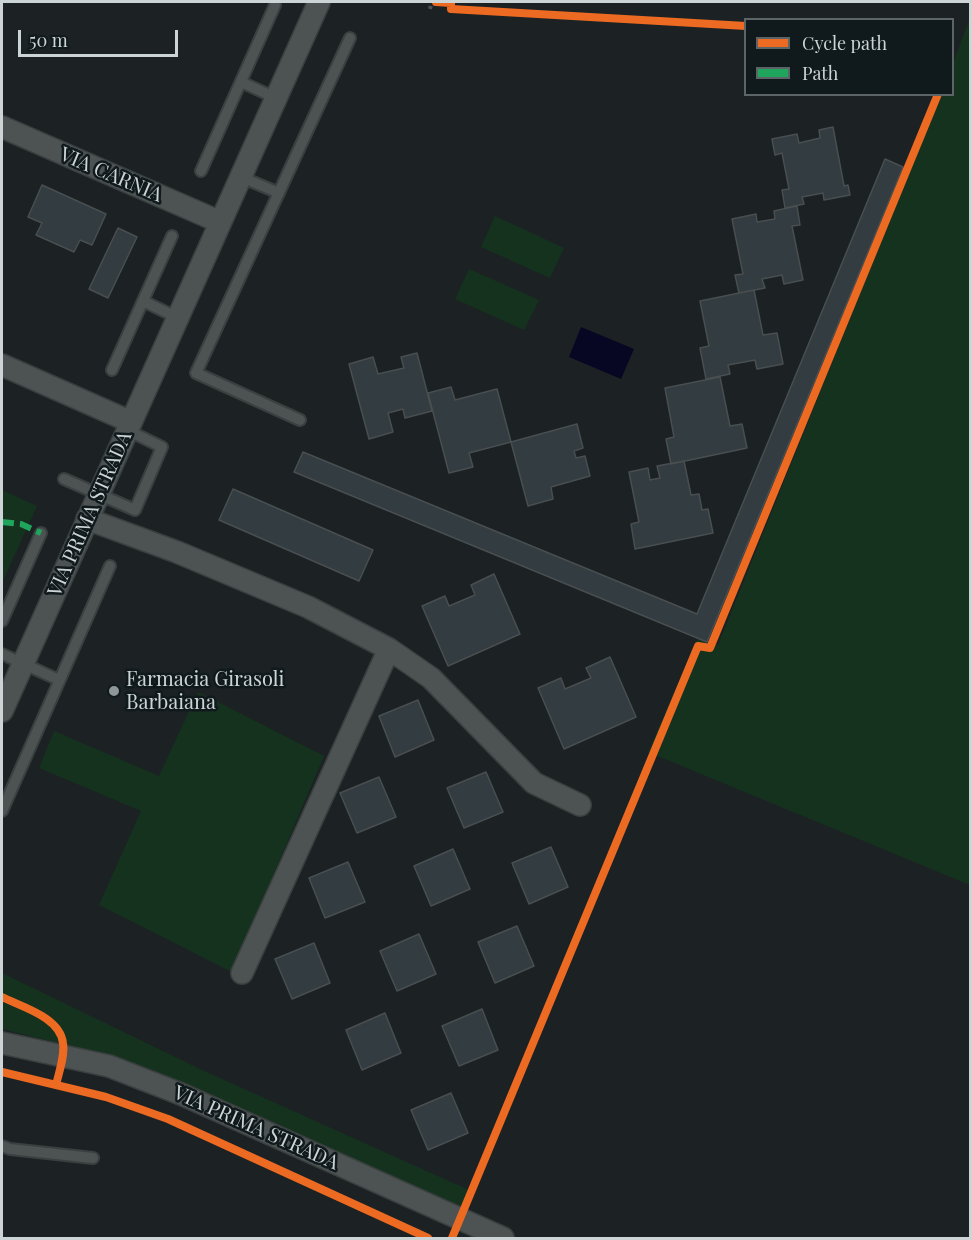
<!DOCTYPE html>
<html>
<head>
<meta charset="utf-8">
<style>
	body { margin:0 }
	#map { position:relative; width:972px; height:1240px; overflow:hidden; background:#1c2223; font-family:"Playfair Display",serif }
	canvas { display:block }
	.frame { position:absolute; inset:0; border:3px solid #cdd4d5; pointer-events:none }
	.legend { position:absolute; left:744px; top:18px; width:210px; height:78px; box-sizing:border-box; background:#101a1d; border:2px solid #5c6467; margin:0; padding:8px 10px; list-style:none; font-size:18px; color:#cdd4d5 }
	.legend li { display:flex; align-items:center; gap:12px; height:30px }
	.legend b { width:30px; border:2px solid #5c6467 }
	.scale { position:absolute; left:18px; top:30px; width:160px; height:27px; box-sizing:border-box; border:3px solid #cdd4d5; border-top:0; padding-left:8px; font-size:18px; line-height:21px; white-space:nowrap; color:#cdd4d5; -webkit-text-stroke:4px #101a1d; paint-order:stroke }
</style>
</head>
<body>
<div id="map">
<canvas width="972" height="1240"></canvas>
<div class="frame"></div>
<ul class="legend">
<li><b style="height:8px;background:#ed6a23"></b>Cycle path</li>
<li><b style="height:8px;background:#20a55d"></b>Path</li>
</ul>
<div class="scale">50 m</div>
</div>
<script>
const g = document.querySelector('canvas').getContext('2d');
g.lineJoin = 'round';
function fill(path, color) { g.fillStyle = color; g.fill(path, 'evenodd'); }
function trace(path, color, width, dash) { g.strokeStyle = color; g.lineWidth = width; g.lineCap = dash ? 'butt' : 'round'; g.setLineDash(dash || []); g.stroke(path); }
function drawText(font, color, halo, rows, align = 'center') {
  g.font = font + ' "Playfair Display",serif'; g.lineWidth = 5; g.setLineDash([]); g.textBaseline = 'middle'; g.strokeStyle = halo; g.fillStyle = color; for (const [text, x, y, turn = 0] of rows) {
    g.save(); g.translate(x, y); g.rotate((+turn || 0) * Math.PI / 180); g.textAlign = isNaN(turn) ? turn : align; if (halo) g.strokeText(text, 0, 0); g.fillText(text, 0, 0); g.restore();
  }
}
fill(new Path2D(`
	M970,18V885L648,752L698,638L718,645L940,95L952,94L953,63Z
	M495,216L564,248L550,278L481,247Z
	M469,269L539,300L524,330L455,299Z
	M2,490L37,506L2,583Z
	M198,692L324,756L232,972L99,905L141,811L39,768L54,731L159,776Z
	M2,973L202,1070L471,1191L464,1208L149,1069L106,1055L2,1029Z`), '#15321f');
fill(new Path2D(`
	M581,327L634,349L621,379L569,357Z`), '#070623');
const building = new Path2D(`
	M833,127L844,186L848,185L850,195L824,200L823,193L802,197L804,204L785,208L782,190L789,189L782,153L775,155L772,139L797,134L799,143L820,138L819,130Z
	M885,159L903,167L707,642L294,472L303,452L697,614Z
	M42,185L106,214L92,245L80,240L74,252L36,235L42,223L28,217Z
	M797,206L800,225L792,226L803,280L784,284L782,275L762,279L765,288L739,293L735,275L743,274L732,219L756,214L757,222L775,219L774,211Z
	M118,228L137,237L108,298L89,289Z
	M754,290L763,335L777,333L783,364L757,369L755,360L728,365L730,374L706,379L700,348L709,346L700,301Z
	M417,353L432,411L405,418L403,409L388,413L393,432L369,439L349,364L373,357L378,374L404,368L401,357Z
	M720,377L730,426L742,424L747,448L671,464L666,439L674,437L665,388Z
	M451,387L455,400L497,389L511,442L469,453L473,467L449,473L428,393Z
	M577,424L583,448L574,451L576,458L585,456L590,476L551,487L553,499L528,506L511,442Z
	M684,461L691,495L699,494L702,510L708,509L713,533L635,549L631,524L639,522L629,472L648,468L650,480L660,478L657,466Z
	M233,489L373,550L359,581L219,520Z
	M494,574L520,634L448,666L422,606L445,596L449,606L475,595L471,585Z
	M610,657L636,717L564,749L538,688L561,678L565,689L591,678L586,668Z
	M418,700L434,740L395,757L379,716Z
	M486,772L503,812L464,828L447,788Z
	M379,777L396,817L357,833L340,793Z
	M551,847L568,887L529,904L512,863Z
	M453,849L470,889L431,906L414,866Z
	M348,862L365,902L325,918L309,878Z
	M517,926L534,966L495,983L478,942Z
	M419,934L436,974L397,991L380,951Z
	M314,943L330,983L292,999L275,959Z
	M482,1009L498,1050L459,1066L442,1026Z
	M385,1013L401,1053L362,1070L346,1030Z
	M451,1093L468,1133L428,1150L411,1110Z`);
fill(building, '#323c41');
trace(building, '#494e50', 1.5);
const service = new Path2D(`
	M241,82L276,98
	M201,171L275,5
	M241,177L279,193
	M143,301L178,318
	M112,370L172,236
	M300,420L196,373L350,38
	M64,479L135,510L162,447L127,430
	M2,621L41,533
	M2,654L59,680
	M2,811L110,566
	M2,1146L10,1149L93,1158`);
const minor = new Path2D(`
	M2,127L220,222
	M2,365L131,422
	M87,519L177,552L308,607L389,649L431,678L534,783L580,805
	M2,711L319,2
	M242,973L389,649
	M2,1043L109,1066L181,1094L503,1238`);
trace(service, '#3a3f40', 14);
trace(minor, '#3a3f40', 24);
trace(new Path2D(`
	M430,9L431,5L436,2`), '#4d5253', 4, [3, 3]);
trace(service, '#4d5253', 10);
trace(minor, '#4d5253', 21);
trace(new Path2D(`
	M2,522L21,524L41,533`), '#20a55d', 6, [12, 6]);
trace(new Path2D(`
	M436,2L451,3V9L746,26
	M2,997C22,1007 60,1017 63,1043C65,1056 59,1072 56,1085
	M2,1072L106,1097L168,1119L428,1238
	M452,1238L698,646L710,648L938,94`), '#ed6a23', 8);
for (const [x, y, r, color] of [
	[114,691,6,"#8f9697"]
]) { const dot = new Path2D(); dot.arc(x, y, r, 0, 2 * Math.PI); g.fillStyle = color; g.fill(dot); trace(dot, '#101a1d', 2); }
drawText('20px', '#cdd4d5', '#101a1d', [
	["VIA CARNIA",111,175,23],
	["VIA PRIMA STRADA",90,514,-66],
	["VIA PRIMA STRADA",256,1128,24]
]);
drawText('20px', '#cdd4d5', '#101a1d', [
	["Farmacia Girasoli",126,680],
	["Barbaiana",126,703]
], 'left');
</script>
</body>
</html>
